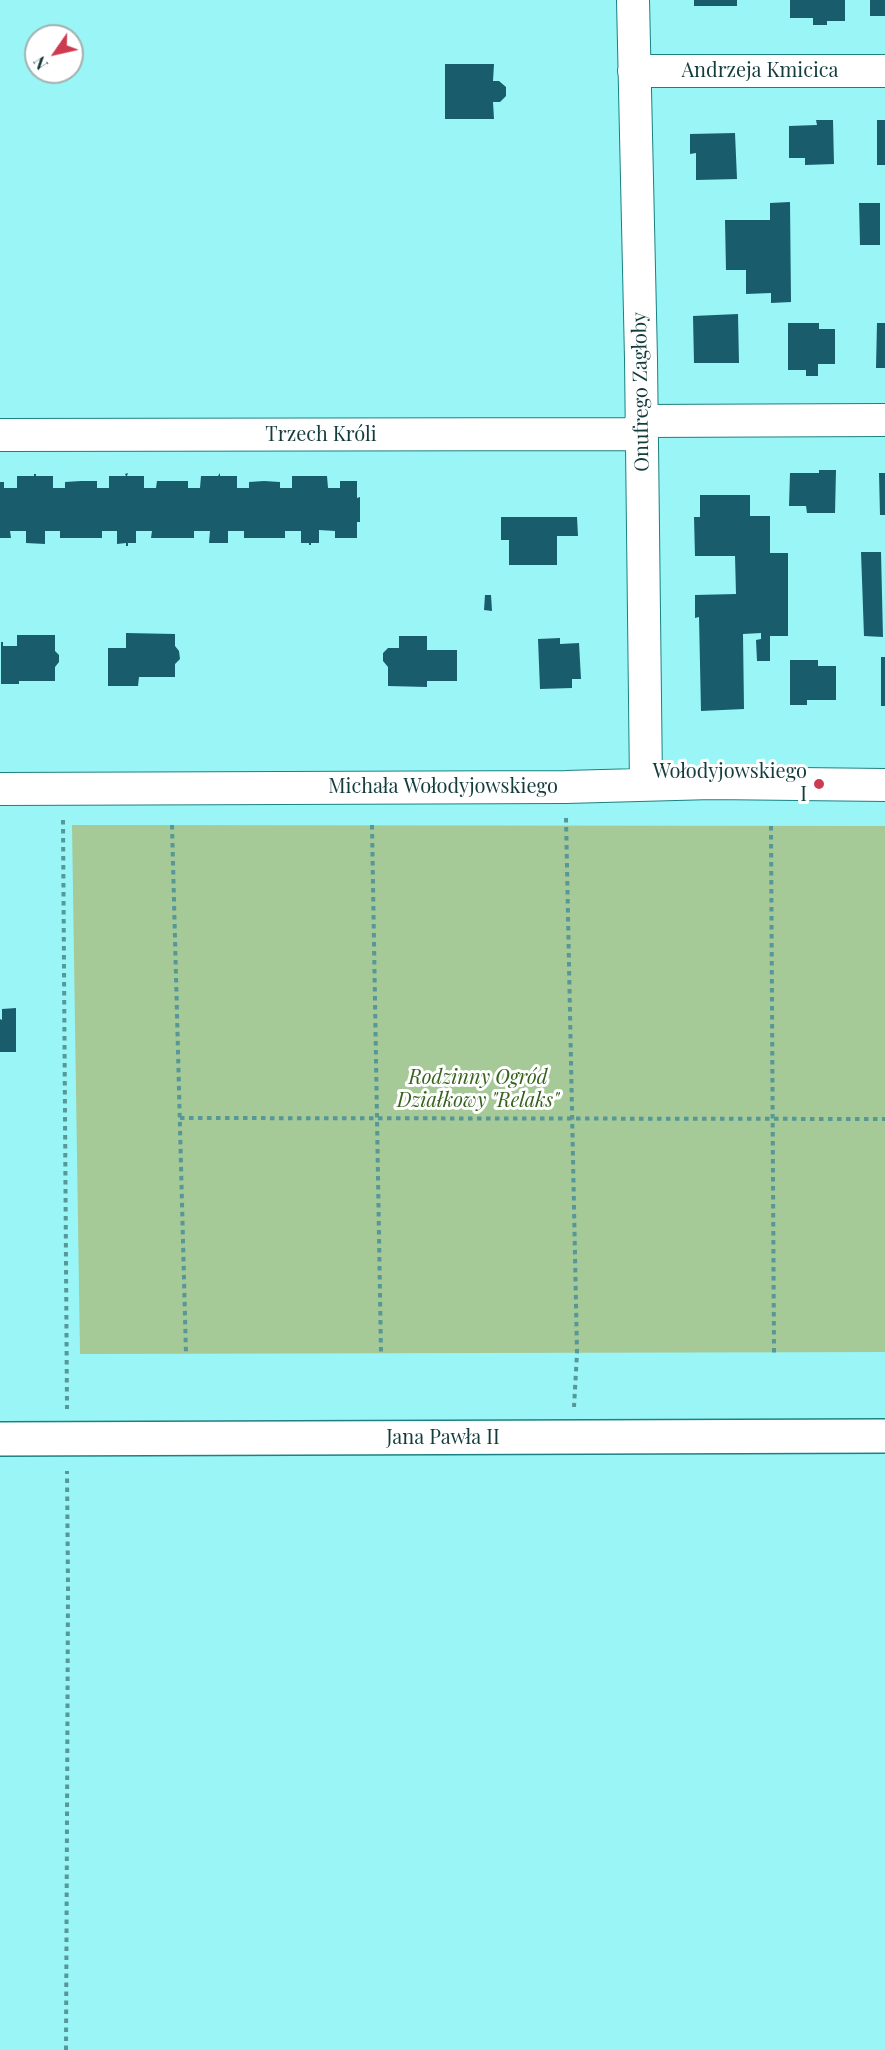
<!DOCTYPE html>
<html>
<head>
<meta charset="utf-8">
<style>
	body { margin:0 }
	#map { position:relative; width:885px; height:2050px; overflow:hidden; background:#9af5f6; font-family:"Playfair Display",serif }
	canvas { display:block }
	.north { position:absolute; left:24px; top:24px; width:60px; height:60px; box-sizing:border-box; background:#fff; border:2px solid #a1b1b1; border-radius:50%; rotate:236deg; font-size:16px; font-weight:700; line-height:24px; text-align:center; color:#153c3d }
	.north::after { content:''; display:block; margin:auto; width:21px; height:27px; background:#cc3c51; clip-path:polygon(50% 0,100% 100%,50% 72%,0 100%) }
</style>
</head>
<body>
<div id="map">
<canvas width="885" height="2050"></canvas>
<div class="north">N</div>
</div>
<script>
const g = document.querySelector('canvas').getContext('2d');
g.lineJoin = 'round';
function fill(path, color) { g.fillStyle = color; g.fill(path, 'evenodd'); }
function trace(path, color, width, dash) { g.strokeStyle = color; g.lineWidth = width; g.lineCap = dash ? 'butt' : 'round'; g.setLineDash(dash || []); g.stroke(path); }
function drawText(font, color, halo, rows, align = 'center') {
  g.font = font + ' "Playfair Display",serif'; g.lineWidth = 6; g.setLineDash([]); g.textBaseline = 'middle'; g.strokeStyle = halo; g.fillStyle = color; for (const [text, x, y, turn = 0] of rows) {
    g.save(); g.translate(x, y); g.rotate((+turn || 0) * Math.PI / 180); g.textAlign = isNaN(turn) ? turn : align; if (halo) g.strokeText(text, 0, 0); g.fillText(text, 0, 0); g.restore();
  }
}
fill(new Path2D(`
	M72,825L885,826V1352L80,1354Z`), '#a6c998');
fill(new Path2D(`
	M694,0H737V6H694Z
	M790,0H845V21H827V25H813V18H790Z
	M870,0H885V16H870Z
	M445,64H494L493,81H499L506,87V96L500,102H493L494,119H445Z
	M816,120H833L834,164L805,165V158H789V126L817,125Z
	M877,120H885V165H877Z
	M735,133L737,179L696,180V153L690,154V134Z
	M790,202L791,302L771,303V293L746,294V270H726L725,220H770V203Z
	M859,203H880V245H860Z
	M738,314L739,363H694L693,316Z
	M788,323H819V329H835V364H818V376H806V370H788Z
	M877,323H885V368H876Z
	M819,470H836L835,513H807L806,506H789L790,473H819Z
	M128,473L127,476H144V488H156L157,481H188V488H200L201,476H218L220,473V476H237V488H249V482L264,481L280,482V488H292V476H327L328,488H340V481H357V498L360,497V522H357V538H335V531L319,530V543H311V545H309V543H301V531H285V538H244V531H228V543H209L210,531H194V538H151L152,531H136V543H128V546H126V543L117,544V531H102V538H60V531H45V544L26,543V531H10L11,538H0V482H4V488H17V476H34V474H36V476H53V488H65V482L81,481H97V488H109V476H126L125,474Z
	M879,473H885V515H880Z
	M700,495H750V516H770V553H788V636H770V661H757L756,640L761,639V633L743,634L744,709L701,711L699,617L695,618V595L736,594L735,556H695L694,517H700Z
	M501,517H577L578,536H557V565H509V540H501Z
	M861,552H881L883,637L864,636Z
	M485,595H491L492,611L484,610Z
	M126,633L175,634V646L179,651L180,659L175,664V677H139L138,686H108V648H126Z
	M17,635H55V651L59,655V662L55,667V681H19V684H1V642H3V646H17Z
	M399,636H427V650H457V681H427V687L388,686V667L383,661V653L388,648H399Z
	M560,638V644L579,643L581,679H572V688L540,689L538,639Z
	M881,657H885V706H881Z
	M790,660H818V666H836V700H807V705H790Z
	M16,1008V1052H0V1019L2,1020V1009Z`), '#195c6c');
const minor = new Path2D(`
	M633,0L641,359L646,784
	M634,71H885
	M641,421L885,420
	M0,435L641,434
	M0,789L566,787L712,783L885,785`);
const secondary = new Path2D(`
	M0,1439L885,1436`);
trace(minor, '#1b8183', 34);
trace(secondary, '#1b8183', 36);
trace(new Path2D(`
	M566,818L577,1353L574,1407
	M63,820L67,1409
	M172,825L186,1354
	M372,825L381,1353
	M771,826L774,1353
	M180,1118L885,1119
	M66,2050L68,1588L67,1471`), '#569798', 4, [4.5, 4.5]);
trace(minor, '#fff', 32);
trace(secondary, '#fff', 33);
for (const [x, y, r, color] of [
	[819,784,6,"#cc3c51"]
]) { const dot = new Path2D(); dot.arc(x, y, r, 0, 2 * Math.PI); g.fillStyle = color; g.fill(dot); trace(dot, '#fff', 2); }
drawText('20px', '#153c3d', '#fff', [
	["Andrzeja Kmicica",760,71],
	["Onufrego Zagłoby",641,392,-91],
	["Trzech Króli",321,435],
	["Michała Wołodyjowskiego",443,787],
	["Jana Pawła II",443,1438]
]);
drawText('20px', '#153c3d', '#fff', [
	["Wołodyjowskiego",807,772],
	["I",807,795]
], 'right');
drawText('italic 20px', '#35631d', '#fff', [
	["Rodzinny Ogród",478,1078],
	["Działkowy \"Relaks\"",478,1101]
]);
</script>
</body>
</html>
